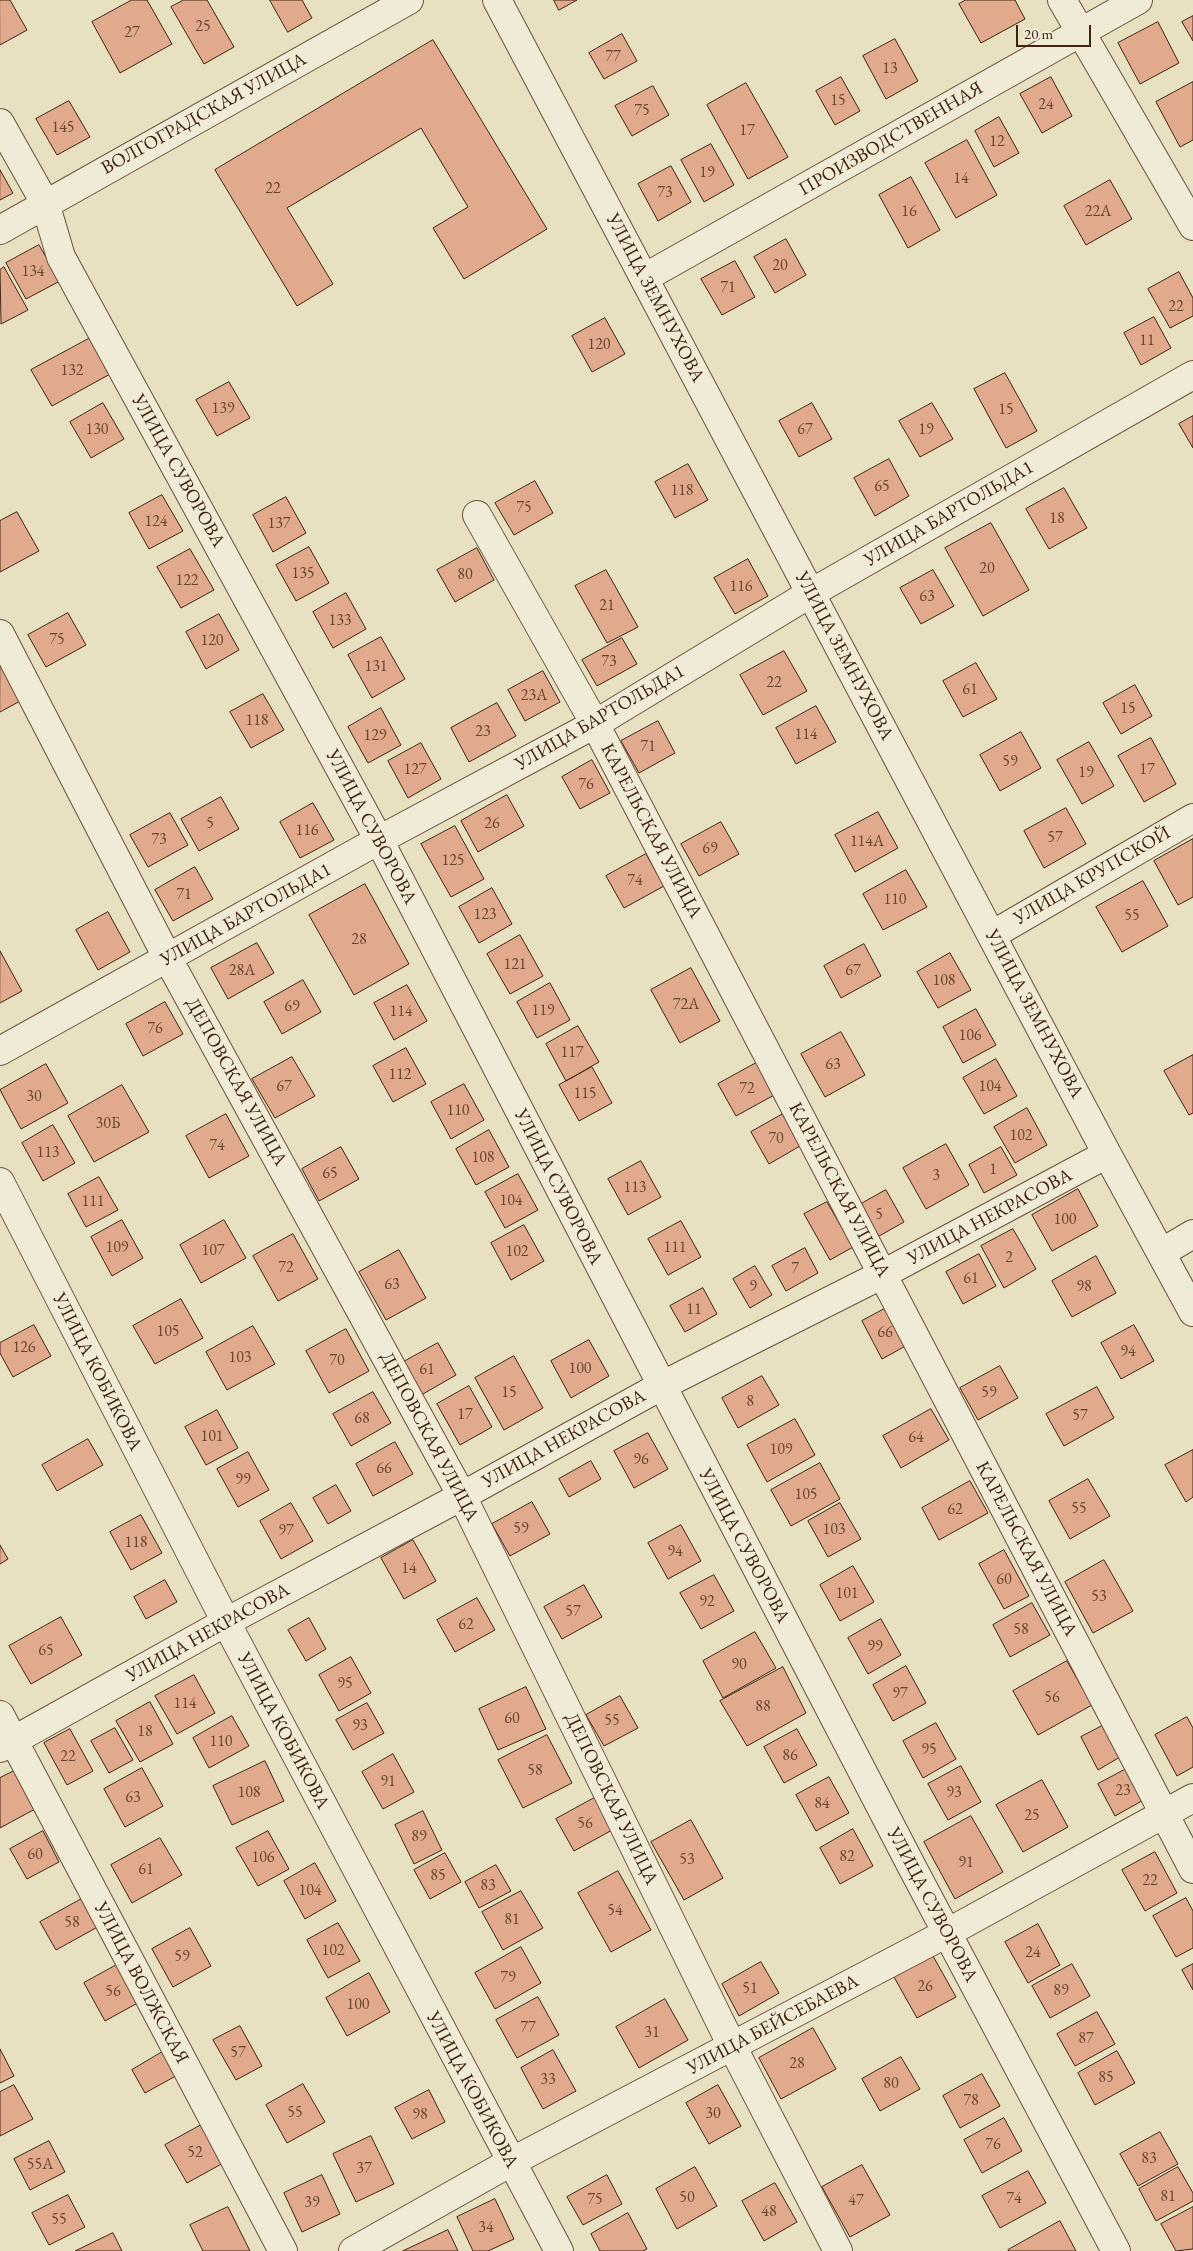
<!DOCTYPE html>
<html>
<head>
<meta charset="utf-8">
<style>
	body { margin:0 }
	#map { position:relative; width:1193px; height:2251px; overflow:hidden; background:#e7e0c1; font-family:"EB Garamond",serif }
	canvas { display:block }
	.scale { position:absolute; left:1016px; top:25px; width:75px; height:22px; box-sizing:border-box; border:2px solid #40230f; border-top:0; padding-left:6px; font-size:15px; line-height:18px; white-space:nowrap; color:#40230f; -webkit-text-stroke:4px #efebd7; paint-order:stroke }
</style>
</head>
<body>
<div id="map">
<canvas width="1193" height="2251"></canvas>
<div class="scale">20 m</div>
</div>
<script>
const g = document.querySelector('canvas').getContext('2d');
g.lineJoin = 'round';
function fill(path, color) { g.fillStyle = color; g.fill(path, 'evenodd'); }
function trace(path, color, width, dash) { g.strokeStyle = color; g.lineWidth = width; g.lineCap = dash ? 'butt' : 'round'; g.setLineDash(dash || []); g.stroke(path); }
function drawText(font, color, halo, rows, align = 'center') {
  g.font = font + ' "EB Garamond",serif'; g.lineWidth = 4.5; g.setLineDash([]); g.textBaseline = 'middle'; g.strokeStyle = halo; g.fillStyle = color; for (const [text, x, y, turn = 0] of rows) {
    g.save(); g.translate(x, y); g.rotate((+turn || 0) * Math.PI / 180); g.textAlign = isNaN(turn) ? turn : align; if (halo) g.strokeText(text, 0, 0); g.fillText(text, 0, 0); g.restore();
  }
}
const building = new Path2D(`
	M0,0H10L27,30L0,45Z
	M132,0H147L172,44L120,73L92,22Z
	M184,0H207L234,47L204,64L171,7Z
	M270,0H302L312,18L288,32Z
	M554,0H577L559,10Z
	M966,0H1015L1025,19L981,43L959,4Z
	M1193,16V41L1182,22Z
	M1158,22L1179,63L1140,84L1118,43Z
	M622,34L637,61L604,79L589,53Z
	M895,39L918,81L886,99L863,56Z
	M433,40L547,229L464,279L433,228L468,207L421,128L287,208L333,284L297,306L215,170Z
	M841,77L860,111L835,125L816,91Z
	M1051,77L1072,116L1042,133L1020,94Z
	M1193,82V140L1180,147L1156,102Z
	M746,83L788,157L748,179L707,105Z
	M653,86L669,115L632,136L615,106Z
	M69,101L90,137L57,155L36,119Z
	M999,117L1019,153L994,167L975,131Z
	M967,140L997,195L956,218L925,163Z
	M711,144L734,185L704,202L681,160Z
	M671,166L691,202L658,221L638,184Z
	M0,170L13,193L0,200Z
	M911,177L940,230L908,248L879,195Z
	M1110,180L1132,219L1086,245L1064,206Z
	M786,239L806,275L775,293L754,257Z
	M39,245L60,281L26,299L6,263Z
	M735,261L755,297L722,315L701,279Z
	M4,267L28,310L1,324L0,270Z
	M1179,272L1193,298V316L1170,328L1148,289Z
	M1154,317L1171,348L1141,365L1124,333Z
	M605,318L625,354L592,372L572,336Z
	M92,337L112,373L52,406L31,370Z
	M1005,373L1037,431L1006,448L974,389Z
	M229,382L250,418L217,436L196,400Z
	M103,403L124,439L91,458L70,422Z
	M812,403L832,439L799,457L779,421Z
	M932,403L953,439L920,457L899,421Z
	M1193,416V448L1179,424Z
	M889,459L909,496L875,516L854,478Z
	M688,464L708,500L675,518L655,482Z
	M535,481L553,513L514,535L495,503Z
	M1064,488L1087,528L1049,549L1026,509Z
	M162,495L183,531L149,549L129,513Z
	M286,497L306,533L273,552L253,515Z
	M17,512L39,551L0,572V521Z
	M991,523L1029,590L983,616L945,548Z
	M309,547L329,583L296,601L276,565Z
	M477,548L494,580L455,602L437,570Z
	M190,549L214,590L181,608L157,567Z
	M748,559L768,596L735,614L714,578Z
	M606,570L638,627L607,643L575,586Z
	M933,570L954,606L921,624L900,588Z
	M346,593L366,629L333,648L313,612Z
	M68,613L86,645L46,667L28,635Z
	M219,614L239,650L206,669L186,632Z
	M381,637L405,679L372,698L348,655Z
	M622,638L637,664L597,686L582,660Z
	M784,651L807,691L763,715L740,675Z
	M0,661L22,700L0,712Z
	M976,663L997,699L963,717L943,681Z
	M543,671L560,702L525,721L508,690Z
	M1135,685L1152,716L1121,734L1103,703Z
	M263,694L284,730L251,748L230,712Z
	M497,703L516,736L469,762L451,728Z
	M816,706L836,742L796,764L776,728Z
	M381,708L401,745L368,763L348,727Z
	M658,721L675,753L639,773L621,741Z
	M1021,732L1041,768L1000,791L980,755Z
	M1151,738L1176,784L1144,802L1118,756Z
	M1089,742L1114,786L1082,804L1057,760Z
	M421,743L441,779L408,798L388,761Z
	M592,760L610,793L580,809L562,777Z
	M507,795L524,826L478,852L461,821Z
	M221,797L239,829L199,851L181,819Z
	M313,803L334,840L300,858L280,822Z
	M1066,808L1086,844L1044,868L1024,831Z
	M878,812L898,848L855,872L835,835Z
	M170,813L188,845L148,867L130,835Z
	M721,822L739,854L699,876L681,844Z
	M455,826L484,879L451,897L421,844Z
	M1193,839V897L1178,905L1154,861Z
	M646,854L664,886L624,908L606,876Z
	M195,867L213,899L173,921L155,890Z
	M906,870L927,907L883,930L863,894Z
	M1143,881L1168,926L1122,952L1096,907Z
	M365,884L409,964L354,995L309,915Z
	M492,888L512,924L479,943L459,907Z
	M108,912L130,952L98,970L76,930Z
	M520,935L543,976L510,994L487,954Z
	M257,943L274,973L228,999L211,968Z
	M864,944L881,976L841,998L824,966Z
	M0,951L22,991L0,1003Z
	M950,953L971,990L938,1008L917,972Z
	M691,968L720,1021L680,1043L651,990Z
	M303,980L321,1012L282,1034L264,1002Z
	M550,983L570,1020L537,1038L517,1002Z
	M407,985L427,1021L394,1040L374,1003Z
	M165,1002L183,1034L143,1056L126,1024Z
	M976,1009L996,1045L963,1063L943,1027Z
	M578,1026L599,1062L566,1081L546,1044Z
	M841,1032L865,1075L825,1097L801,1054Z
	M406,1048L426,1084L393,1102L373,1066Z
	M1193,1055V1113L1189,1115L1164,1071Z
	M292,1057L315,1096L275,1118L252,1079Z
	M996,1059L1017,1096L984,1114L963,1078Z
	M758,1062L776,1094L736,1116L718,1084Z
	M46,1064L68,1103L21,1129L0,1090Z
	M592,1067L612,1103L579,1121L559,1085Z
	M464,1084L484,1120L451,1139L431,1102Z
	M122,1085L149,1132L94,1162L68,1116Z
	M1027,1108L1047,1145L1015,1163L994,1127Z
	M226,1114L249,1156L209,1178L186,1136Z
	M783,1114L800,1146L769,1164L751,1132Z
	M53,1125L75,1163L43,1181L22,1143Z
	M489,1130L509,1167L476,1185L456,1149Z
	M946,1144L969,1185L926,1209L903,1168Z
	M341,1147L359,1179L319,1201L302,1169Z
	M1001,1147L1017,1175L984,1193L969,1165Z
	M641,1161L661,1197L628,1215L608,1179Z
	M518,1174L538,1210L505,1228L485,1192Z
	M99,1177L118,1210L86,1227L68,1194Z
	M1078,1189L1098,1226L1052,1251L1032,1215Z
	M886,1190L904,1222L872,1240L854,1208Z
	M827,1202L853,1247L830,1260L804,1214Z
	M122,1220L143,1258L112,1276L91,1237Z
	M224,1220L246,1258L201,1283L180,1245Z
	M681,1221L701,1257L668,1275L648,1239Z
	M524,1225L544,1261L511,1280L491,1243Z
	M1013,1229L1036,1269L1004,1288L981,1246Z
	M293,1234L318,1279L278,1301L253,1256Z
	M805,1248L818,1273L786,1291L772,1266Z
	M399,1250L426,1298L386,1320L359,1272Z
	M979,1254L996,1286L963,1304L946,1272Z
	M1096,1256L1116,1293L1072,1317L1052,1281Z
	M755,1266L772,1295L750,1308L733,1279Z
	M703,1288L717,1314L685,1332L670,1306Z
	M181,1299L203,1338L155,1364L133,1326Z
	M888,1307L909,1344L882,1359L862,1321Z
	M34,1325L51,1356L13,1377L0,1353V1343Z
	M1134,1325L1154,1361L1121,1379L1101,1343Z
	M253,1326L275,1364L227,1390L206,1352Z
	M346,1329L369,1371L329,1393L306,1351Z
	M589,1340L609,1376L571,1398L551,1361Z
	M438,1343L456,1375L416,1398L398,1365Z
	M514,1356L543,1408L504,1430L475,1378Z
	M1000,1366L1018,1398L978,1420L960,1388Z
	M762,1376L779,1405L738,1428L722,1398Z
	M469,1386L492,1427L460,1445L437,1404Z
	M1097,1387L1114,1418L1064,1446L1046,1414Z
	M373,1392L391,1423L351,1446L333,1414Z
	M931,1409L949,1440L901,1468L883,1436Z
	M217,1410L238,1448L206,1465L185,1427Z
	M795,1419L815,1455L767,1482L747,1445Z
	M648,1433L668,1469L634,1488L614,1451Z
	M88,1439L103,1465L57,1491L42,1465Z
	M395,1442L413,1474L373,1496L356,1464Z
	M1193,1450V1497L1186,1502L1165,1465Z
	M248,1452L269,1490L238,1507L217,1469Z
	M591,1461L601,1479L569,1497L559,1479Z
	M820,1463L840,1499L791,1526L771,1490Z
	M1088,1479L1110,1516L1070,1539L1049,1501Z
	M970,1481L988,1513L939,1540L922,1508Z
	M336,1485L351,1511L328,1524L313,1498Z
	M532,1502L550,1534L510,1556L492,1524Z
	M291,1503L313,1541L281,1559L260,1521Z
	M840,1503L861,1539L828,1557L808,1521Z
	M141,1515L162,1553L131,1570L110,1532Z
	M681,1525L701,1561L668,1579L648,1543Z
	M413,1540L436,1581L404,1599L381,1558Z
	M0,1545L8,1559L0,1564Z
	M1004,1550L1029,1596L1004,1609L979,1564Z
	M1104,1560L1133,1611L1093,1633L1065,1582Z
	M853,1566L874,1602L840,1621L820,1585Z
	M714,1575L734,1611L701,1629L680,1593Z
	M165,1580L177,1602L146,1619L134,1597Z
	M584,1585L602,1617L562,1639L544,1607Z
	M477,1598L495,1630L455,1652L437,1620Z
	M1032,1603L1050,1635L1010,1657L993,1625Z
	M61,1617L82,1655L31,1684L9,1646Z
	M309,1618L326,1649L306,1661L288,1630Z
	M881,1619L901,1655L868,1674L848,1638Z
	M755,1632L776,1668L723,1698L703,1661Z
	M351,1657L371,1693L339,1711L319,1675Z
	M1067,1661L1092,1705L1038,1735L1013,1691Z
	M906,1666L926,1703L893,1721L873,1685Z
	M783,1667L806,1713L747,1746L720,1701Z
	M194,1675L215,1713L177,1734L155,1696Z
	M526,1687L546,1729L498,1750L479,1709Z
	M620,1696L638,1728L604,1746L586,1715Z
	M150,1702L173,1744L140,1762L116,1721Z
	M367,1703L384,1733L353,1750L336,1720Z
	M232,1716L249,1746L209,1768L193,1738Z
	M1187,1717L1193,1728V1767L1177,1776L1155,1735Z
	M936,1723L956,1759L923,1778L903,1741Z
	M1102,1726L1120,1757L1098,1770L1081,1737Z
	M115,1728L133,1760L109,1773L91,1741Z
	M70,1729L93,1771L67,1785L44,1743Z
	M797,1729L817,1765L784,1783L764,1747Z
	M547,1735L572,1783L523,1808L498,1760Z
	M393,1754L414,1792L383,1809L362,1772Z
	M265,1761L284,1801L232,1825L213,1786Z
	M961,1766L981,1802L948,1820L928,1784Z
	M1130,1767L1147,1798L1115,1816L1098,1784Z
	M142,1768L163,1806L125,1827L104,1789Z
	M14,1771L35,1809L0,1828V1778Z
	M829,1777L849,1813L816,1831L796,1795Z
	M1042,1780L1068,1827L1023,1852L996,1805Z
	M596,1797L614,1829L574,1851L556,1819Z
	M423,1811L442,1850L414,1864L395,1825Z
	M971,1816L1003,1872L955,1899L924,1842Z
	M691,1820L723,1878L684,1900L651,1842Z
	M853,1829L873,1866L840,1884L820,1848Z
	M43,1831L59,1862L27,1879L10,1849Z
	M268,1831L289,1869L258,1886L236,1848Z
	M160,1838L182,1875L132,1903L111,1865Z
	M1155,1852L1177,1893L1145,1911L1122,1870Z
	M445,1853L461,1882L430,1899L414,1870Z
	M315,1863L336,1901L305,1919L284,1881Z
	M496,1865L511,1891L479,1908L465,1882Z
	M618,1871L651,1930L611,1952L578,1893Z
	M521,1891L543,1928L503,1950L482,1912Z
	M87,1896L103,1924L56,1950L40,1922Z
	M1186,1898L1193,1911V1948L1176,1957L1153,1916Z
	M338,1923L360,1961L328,1978L307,1940Z
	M1038,1924L1060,1965L1028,1983L1005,1942Z
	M190,1928L211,1966L173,1987L152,1949Z
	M521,1947L541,1983L495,2009L475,1973Z
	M933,1956L956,1997L917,2018L894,1977Z
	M122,1962L143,2000L105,2021L84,1983Z
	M761,1962L779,1993L739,2016L722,1984Z
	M1072,1964L1090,1996L1050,2018L1032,1986Z
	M1193,1964V1990L1182,1970Z
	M369,1973L390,2012L347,2036L326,1998Z
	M538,1997L559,2035L517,2058L496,2020Z
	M665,1999L688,2040L639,2068L616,2027Z
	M1097,2012L1115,2044L1075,2066L1057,2034Z
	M240,2026L262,2066L236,2080L213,2040Z
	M813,2028L836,2069L781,2099L759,2058Z
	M169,2048L183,2072L145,2093L132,2070Z
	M0,2049L14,2076L0,2083Z
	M553,2050L576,2091L543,2109L521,2068Z
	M1117,2051L1135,2083L1095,2105L1078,2073Z
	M901,2057L920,2089L880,2111L862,2079Z
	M982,2074L1000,2106L960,2128L943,2096Z
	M303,2084L325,2122L287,2143L266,2105Z
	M14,2085L33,2119L0,2136V2092Z
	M718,2085L741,2126L709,2144L686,2103Z
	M429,2090L445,2122L412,2139L395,2108Z
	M1004,2118L1022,2151L982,2173L964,2140Z
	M203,2124L225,2162L187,2183L165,2145Z
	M1160,2132L1178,2164L1138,2186L1120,2154Z
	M371,2136L394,2184L356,2202L333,2154Z
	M49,2141L65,2172L30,2190L14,2159Z
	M862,2165L890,2215L850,2237L822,2187Z
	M695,2167L717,2206L677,2229L656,2189Z
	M1178,2167L1193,2193V2201L1156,2221L1139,2189Z
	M1028,2171L1046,2203L1000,2228L982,2196Z
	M322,2175L340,2214L302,2232L284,2193Z
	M607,2175L622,2204L583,2225L567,2197Z
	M775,2183L797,2222L764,2241L742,2201Z
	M68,2195L85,2227L49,2245L32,2213Z
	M495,2199L514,2239L488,2251H473L457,2217Z
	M228,2207L250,2251H203L190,2225Z
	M1193,2207V2249L1176,2251L1161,2224Z
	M628,2213L647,2249L643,2251H600L591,2234Z
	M1060,2221L1076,2251H1009L1008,2250Z
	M448,2230L458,2251H403Z
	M113,2233L122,2251H75L106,2236Z`);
fill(building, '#e2aa8c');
trace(building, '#40230f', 1);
const minor = new Path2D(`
	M497,0L1107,1154L1193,1312
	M1062,0L1193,226
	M0,123L45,203L61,257L379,840L912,1867L1116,2251
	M0,230L409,0
	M644,278L1138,0
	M477,515L595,724L1193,1869
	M0,634L168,959L462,1496L732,2046L838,2251
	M992,935L1193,818
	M0,1051L379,840L595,724L811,593L1193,375
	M0,1182L226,1622L559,2251
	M1161,1253L1193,1234
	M0,1715L283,2251
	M0,1748L226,1622L462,1496L661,1386L883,1274L1107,1154
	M353,2251L511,2162L947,1933L1193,1798`);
trace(minor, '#6a523c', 30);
trace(minor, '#efebd7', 28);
drawText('16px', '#68452e', null, [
	["25",203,27],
	["27",132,33],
	["77",613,57],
	["13",890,69],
	["15",838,101],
	["24",1046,105],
	["75",642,111],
	["145",63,128],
	["17",747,131],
	["12",997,142],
	["19",707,173],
	["14",961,179],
	["22",273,189],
	["73",665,193],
	["16",909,212],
	["22А",1098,212],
	["20",780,266],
	["134",33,272],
	["71",728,288],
	["22",1176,307],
	["11",1147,341],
	["120",599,345],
	["132",72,371],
	["139",223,409],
	["15",1006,410],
	["130",97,430],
	["67",805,430],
	["19",926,430],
	["65",882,487],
	["118",682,491],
	["75",524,508],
	["18",1057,519],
	["124",156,522],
	["137",279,524],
	["20",987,569],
	["135",303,574],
	["80",465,575],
	["122",187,581],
	["116",741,587],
	["63",927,597],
	["21",607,606],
	["133",340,621],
	["75",57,640],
	["120",212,641],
	["73",609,662],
	["131",376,667],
	["22",774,683],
	["61",970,690],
	["23А",534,696],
	["15",1128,709],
	["118",257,721],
	["23",483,732],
	["114",806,735],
	["129",375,736],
	["71",648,747],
	["59",1010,762],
	["127",415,770],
	["17",1147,770],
	["19",1086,773],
	["76",586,785],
	["5",210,824],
	["26",492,824],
	["116",307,831],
	["57",1055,838],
	["73",159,840],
	["114А",867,842],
	["69",710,849],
	["125",453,861],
	["74",635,881],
	["71",184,895],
	["110",895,900],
	["123",485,915],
	["55",1132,916],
	["28",359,940],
	["121",515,965],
	["28А",242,971],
	["67",853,971],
	["108",944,981],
	["72А",686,1005],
	["69",292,1007],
	["119",543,1011],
	["114",401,1012],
	["76",155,1029],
	["106",970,1036],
	["117",572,1053],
	["63",833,1065],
	["112",400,1075],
	["67",284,1087],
	["104",990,1087],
	["72",747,1089],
	["115",585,1094],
	["30",34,1097],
	["110",458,1111],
	["30Б",108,1124],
	["102",1021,1136],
	["70",776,1139],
	["74",217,1146],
	["113",48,1153],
	["108",483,1158],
	["1",993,1170],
	["65",330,1174],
	["3",936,1176],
	["113",635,1188],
	["104",511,1201],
	["111",93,1202],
	["5",879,1215],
	["100",1065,1220],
	["109",117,1248],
	["111",675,1248],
	["107",213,1251],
	["102",517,1252],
	["2",1009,1258],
	["72",286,1268],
	["7",795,1269],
	["61",971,1279],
	["63",392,1285],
	["9",753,1287],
	["98",1084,1287],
	["11",694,1310],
	["105",168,1332],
	["66",885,1333],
	["126",24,1348],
	["94",1128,1352],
	["103",240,1358],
	["70",337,1361],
	["100",580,1369],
	["61",427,1370],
	["15",509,1393],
	["59",989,1393],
	["8",750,1402],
	["17",465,1415],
	["57",1080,1416],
	["68",362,1419],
	["101",212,1437],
	["64",916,1438],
	["109",781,1450],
	["96",641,1460],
	["66",384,1469],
	["99",243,1480],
	["105",806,1495],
	["55",1079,1509],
	["62",955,1510],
	["59",521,1529],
	["103",834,1530],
	["97",286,1531],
	["118",136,1543],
	["94",675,1552],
	["14",409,1569],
	["60",1004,1580],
	["101",847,1594],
	["53",1099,1597],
	["92",707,1602],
	["57",573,1612],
	["62",466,1625],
	["58",1021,1630],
	["99",875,1647],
	["65",46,1651],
	["90",739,1665],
	["95",345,1684],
	["97",900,1694],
	["56",1052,1698],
	["114",185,1704],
	["88",763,1707],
	["60",512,1719],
	["55",612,1721],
	["93",360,1726],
	["18",145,1732],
	["110",221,1742],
	["95",929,1750],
	["86",790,1756],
	["22",68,1757],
	["58",535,1771],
	["91",388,1782],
	["23",1123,1791],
	["108",249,1793],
	["93",954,1793],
	["63",133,1798],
	["84",822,1804],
	["25",1032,1816],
	["56",585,1824],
	["89",419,1837],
	["60",35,1855],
	["82",847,1857],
	["106",263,1858],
	["53",687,1860],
	["91",966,1863],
	["61",146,1870],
	["85",438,1876],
	["22",1150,1881],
	["83",488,1886],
	["104",310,1891],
	["54",615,1911],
	["81",512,1920],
	["58",72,1923],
	["102",333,1951],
	["24",1033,1953],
	["59",182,1957],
	["79",508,1978],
	["26",925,1987],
	["51",750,1989],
	["89",1061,1991],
	["56",113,1992],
	["100",358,2005],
	["77",528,2028],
	["31",652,2033],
	["87",1086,2039],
	["57",238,2053],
	["28",797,2064],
	["85",1106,2078],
	["33",548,2080],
	["80",891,2084],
	["78",971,2101],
	["55",295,2113],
	["30",713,2114],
	["98",420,2115],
	["76",993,2145],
	["52",195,2153],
	["83",1149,2159],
	["55А",40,2165],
	["37",364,2169],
	["81",1168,2197],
	["50",687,2198],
	["74",1014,2199],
	["75",595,2200],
	["47",856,2201],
	["39",312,2203],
	["48",769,2212],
	["55",59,2220],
	["34",486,2228]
]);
drawText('19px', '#40230f', '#efebd7', [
	["ВОЛГОГРАДСКАЯ УЛИЦА",204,114,-29],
	["ПРОИЗВОДСТВЕННАЯ",891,139,-30],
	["УЛИЦА ЗЕМНУХОВА",655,298,62],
	["УЛИЦА СУВОРОВА",178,471,61],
	["УЛИЦА БАРТОЛЬДА1",949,514,-30],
	["УЛИЦА ЗЕМНУХОВА",844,656,62],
	["УЛИЦА БАРТОЛЬДА1",600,718,-30],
	["УЛИЦА СУВОРОВА",371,827,62],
	["КАРЕЛЬСКАЯ УЛИЦА",651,831,62],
	["УЛИЦА КРУПСКОЙ",1092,876,-30],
	["УЛИЦА БАРТОЛЬДА1",246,915,-29],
	["УЛИЦА ЗЕМНУХОВА",1034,1014,62],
	["ДЕПОВСКАЯ УЛИЦА",236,1082,61],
	["УЛИЦА СУВОРОВА",558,1187,63],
	["КАРЕЛЬСКАЯ УЛИЦА",839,1190,62],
	["УЛИЦА НЕКРАСОВА",990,1217,-28],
	["УЛИЦА КОБИКОВА",97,1372,63],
	["ДЕПОВСКАЯ УЛИЦА",429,1437,62],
	["УЛИЦА НЕКРАСОВА",564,1439,-29],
	["УЛИЦА СУВОРОВА",744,1546,62],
	["КАРЕЛЬСКАЯ УЛИЦА",1026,1549,62],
	["УЛИЦА НЕКРАСОВА",208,1633,-29],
	["УЛИЦА КОБИКОВА",283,1731,62],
	["ДЕПОВСКАЯ УЛИЦА",611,1799,64],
	["УЛИЦА СУВОРОВА",932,1905,62],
	["УЛИЦА ВОЛЖСКАЯ",141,1983,62],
	["УЛИЦА БЕЙСЕБАЕВА",773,2025,-28],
	["УЛИЦА КОБИКОВА",472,2090,62]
]);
</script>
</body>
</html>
